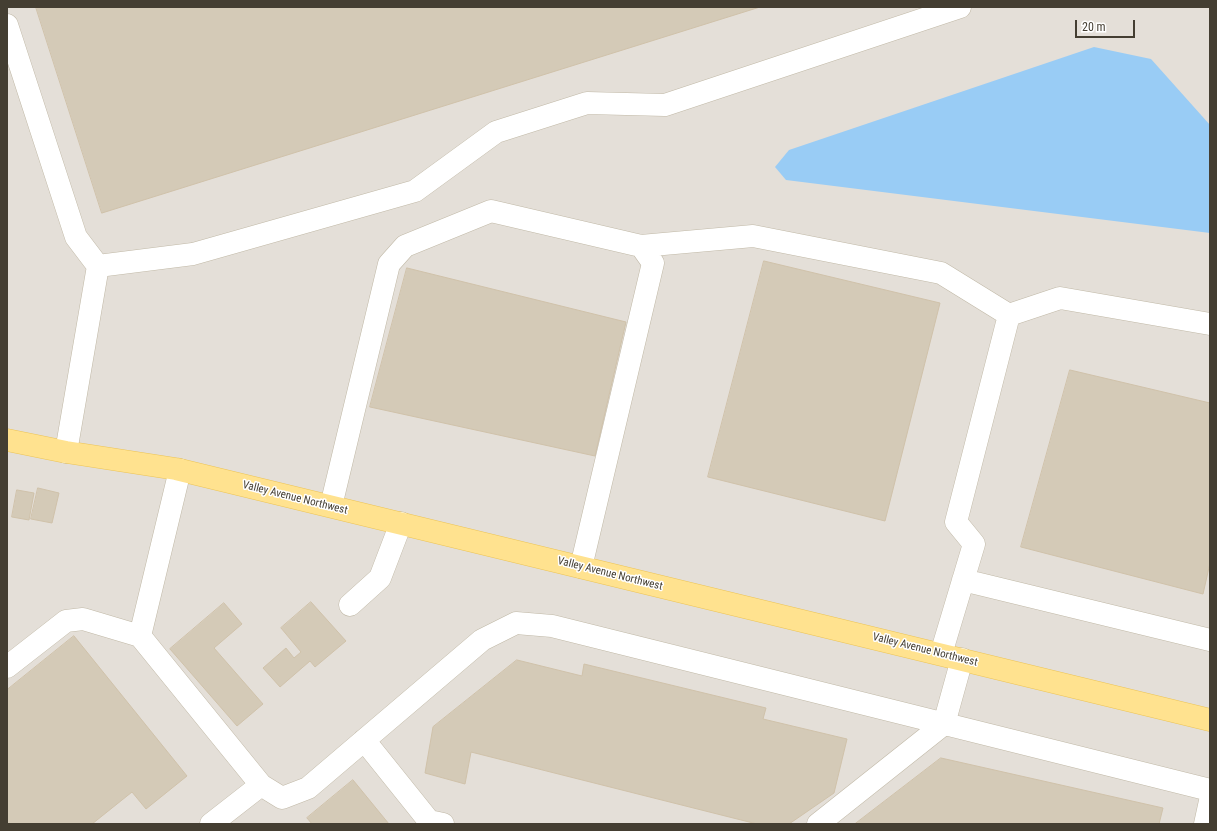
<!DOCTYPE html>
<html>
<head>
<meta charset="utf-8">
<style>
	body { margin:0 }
	#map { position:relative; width:1217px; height:831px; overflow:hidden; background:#f3eee2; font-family:"Roboto Condensed",sans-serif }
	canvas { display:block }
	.frame { position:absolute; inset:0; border:8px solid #443e32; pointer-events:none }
	.scale { position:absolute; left:1075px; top:20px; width:60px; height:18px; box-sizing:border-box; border:2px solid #443e32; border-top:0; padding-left:5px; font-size:12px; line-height:14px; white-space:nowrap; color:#443e32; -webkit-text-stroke:3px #fff; paint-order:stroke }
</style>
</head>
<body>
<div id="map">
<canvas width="1217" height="831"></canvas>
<div class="frame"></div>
<div class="scale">20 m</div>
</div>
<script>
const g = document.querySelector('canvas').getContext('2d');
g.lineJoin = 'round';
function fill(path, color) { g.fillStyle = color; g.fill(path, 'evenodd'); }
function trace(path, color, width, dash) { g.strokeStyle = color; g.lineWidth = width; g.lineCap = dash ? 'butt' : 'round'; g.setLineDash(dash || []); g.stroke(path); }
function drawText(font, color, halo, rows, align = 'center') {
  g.font = font + ' "Roboto Condensed",sans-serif'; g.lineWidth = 3; g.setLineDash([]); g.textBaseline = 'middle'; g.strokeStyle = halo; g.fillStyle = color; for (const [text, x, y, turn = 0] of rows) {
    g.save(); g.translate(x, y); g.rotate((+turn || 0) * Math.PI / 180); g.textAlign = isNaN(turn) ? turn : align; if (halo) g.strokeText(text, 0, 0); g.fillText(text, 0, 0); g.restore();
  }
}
fill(new Path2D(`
	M7,7H1210V824H7Z`), '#e4dfd8');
fill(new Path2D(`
	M1094,47L1151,59L1210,125V233L786,180L775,167L789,150Z`), '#99ccf5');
const building = new Path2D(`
	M36,7H760L102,213Z
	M764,261L940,303L885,521L708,477Z
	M407,268L626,322L595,456L370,407Z
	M1070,370L1210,403V563L1203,594L1021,547Z
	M38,488L59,493L52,523L31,519Z
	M17,490L34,493L29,520L12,517Z
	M311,602L346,641L315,667L310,661L280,687L263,668L286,648L294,658L301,652L281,628Z
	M224,603L242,624L214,648L263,704L237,726L170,649Z
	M74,636L187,776L146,809L132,792L92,824H7V690Z
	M517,660L582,676L584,664L766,708L763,719L847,739L834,793L789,824H757L471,752L465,784L425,773L433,727Z
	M941,758L1163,808L1159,824H855Z
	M353,780L389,824H312L307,818Z`);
fill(building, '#d4cab7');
trace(building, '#d0c2aa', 1);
const minor = new Path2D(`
	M7,25L76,237L98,266
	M641,246L753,236L941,273L1009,315
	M66,452L98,266L193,254L415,191L496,132L587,103L665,105L960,7
	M180,470L140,636L261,785L211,824
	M331,506L389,264L405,246L491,211L641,246L653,263L581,567
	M963,580L1210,640
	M350,605L380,578L401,523
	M941,654L974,544L956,522L1009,315L1060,298L1210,324
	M7,667L66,621L83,619L140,636
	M364,740L429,821L443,824
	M261,785L282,798L308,788L482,640L516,623L552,626L1210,790
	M818,824L944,724L962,659
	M1205,824L1210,801`);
const major = new Path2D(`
	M7,440L66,452L176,469L1210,720`);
trace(minor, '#c1b9a7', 23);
trace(major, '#ecc457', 23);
trace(minor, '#fff', 22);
trace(major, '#ffe28f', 22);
drawText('11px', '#443e32', '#fff', [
	["Valley Avenue Northwest",295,498,14],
	["Valley Avenue Northwest",610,574,14],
	["Valley Avenue Northwest",925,650,14]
]);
</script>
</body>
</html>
